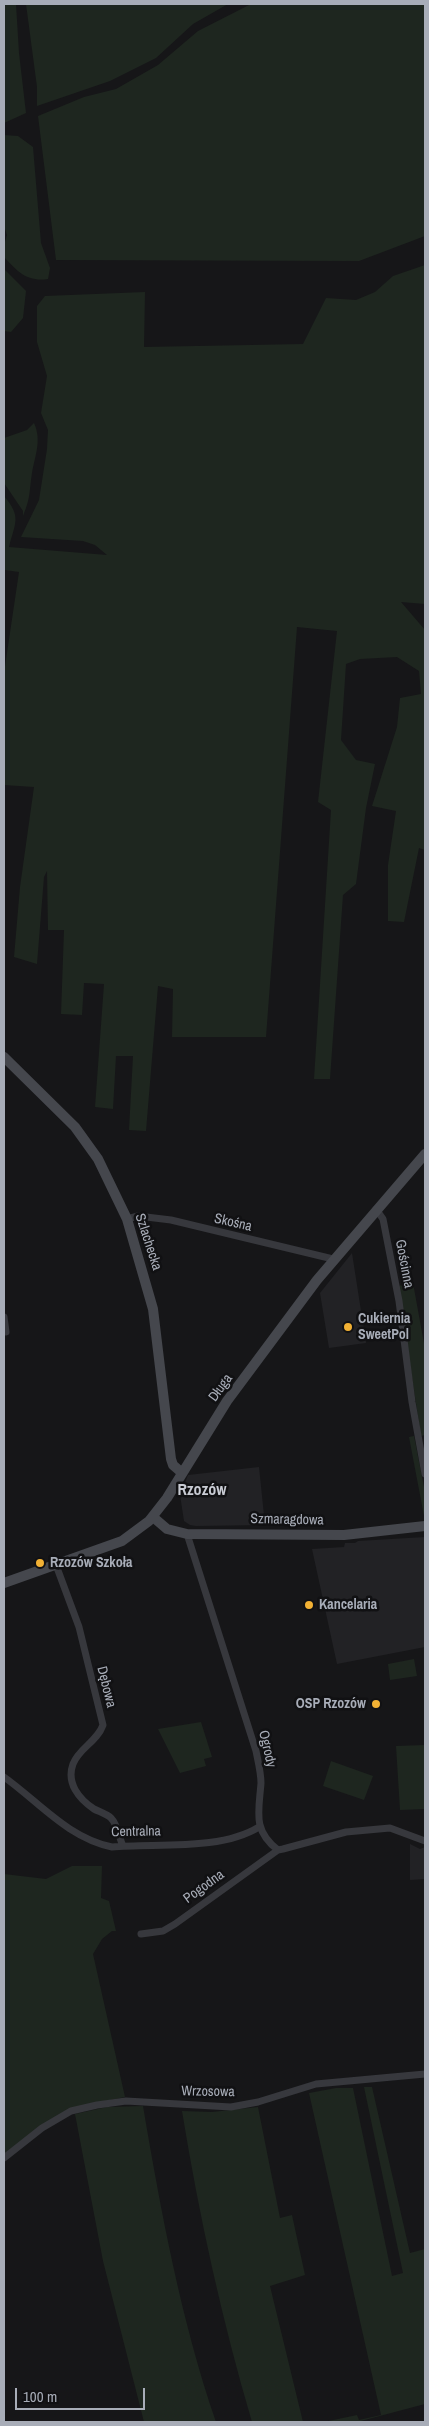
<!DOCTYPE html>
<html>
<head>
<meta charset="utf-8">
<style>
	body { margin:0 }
	#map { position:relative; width:429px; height:2426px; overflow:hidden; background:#161618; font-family:"Archivo Narrow",sans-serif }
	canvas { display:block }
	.frame { position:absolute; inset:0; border:5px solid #a8adb8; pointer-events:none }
	.scale { position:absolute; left:15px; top:2388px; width:130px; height:22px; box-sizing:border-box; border:2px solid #a8adb8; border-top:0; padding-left:6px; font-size:15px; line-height:18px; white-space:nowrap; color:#a8adb8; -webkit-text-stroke:4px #111113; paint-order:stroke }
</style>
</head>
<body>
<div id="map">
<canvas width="429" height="2426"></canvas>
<div class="frame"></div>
<div class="scale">100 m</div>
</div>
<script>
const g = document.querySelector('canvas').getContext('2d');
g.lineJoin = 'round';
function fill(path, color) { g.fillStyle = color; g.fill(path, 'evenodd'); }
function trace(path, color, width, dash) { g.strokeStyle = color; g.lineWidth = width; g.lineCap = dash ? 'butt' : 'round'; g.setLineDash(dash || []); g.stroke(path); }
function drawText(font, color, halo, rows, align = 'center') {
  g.font = font + ' "Archivo Narrow",sans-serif'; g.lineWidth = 5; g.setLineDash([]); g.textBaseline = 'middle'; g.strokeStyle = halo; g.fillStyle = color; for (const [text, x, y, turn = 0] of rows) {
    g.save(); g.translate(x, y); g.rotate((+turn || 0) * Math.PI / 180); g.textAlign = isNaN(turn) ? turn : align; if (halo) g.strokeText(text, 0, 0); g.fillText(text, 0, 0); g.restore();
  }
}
fill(new Path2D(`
	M352,1253L366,1343L329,1348L320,1293Z
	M259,1467L265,1525L196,1526L190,1525L184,1521L180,1495L188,1475Z
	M425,1537V1647L337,1664L312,1549L344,1547L345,1543H355L358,1541Z
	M410,1844L420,1849L425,1847V1879L410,1880Z`), '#222225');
fill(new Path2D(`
	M4,4H16L19,53L26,113L4,123Z
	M26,4H228L193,24L156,58L110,81L37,106V87Z
	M251,4H425V236L359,261L56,260L38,116L84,97L116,89L158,65L198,31Z
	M4,135L18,136L33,147L41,243L50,268L48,279C27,282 18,272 4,257V245L7,235L4,226Z
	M425,265V604L401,602L425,630V850L419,848L404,922L388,921V865L396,811L372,806L397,727L400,698L421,694L419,671L397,657L360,659L346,664L341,740L356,760L375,764L366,808L356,884L343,895L330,1079H314L331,810L318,802L337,631L297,627L266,1037H172L173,989L158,986L146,1131L129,1130L133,1056H116L113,1109L95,1107L104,984L84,983L82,1015L61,1014L64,930H48L47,871L44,877L37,964L14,957L20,887L34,787L4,785V673L19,572L5,570L4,576V496C22,517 15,523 9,547L107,555L95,545L83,541L21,537L39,500L47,449L48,430L41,413L47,376L37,342V306L45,296L145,292L144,347L303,344L326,298L356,300L375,292L393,276Z
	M4,269L26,291L23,318L11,332L4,331Z
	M34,423C42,441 35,455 32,473C29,492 31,497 23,516V511L4,483V438L27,430Z
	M413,1283L425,1349V1435L421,1436L398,1286Z
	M414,1436L425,1492L424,1516L409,1437Z
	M414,1659L417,1676L390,1680L388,1664Z
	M201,1722L212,1757L204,1759L206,1766L180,1773L158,1729Z
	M425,1745V1809L400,1810L396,1746Z
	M331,1761L373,1776L364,1800L323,1786Z
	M72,1866H102L101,1898L109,1901L116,1931H112L102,1939L93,1954L125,2097L71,2108L4,2155V1874L46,1879Z
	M364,2087H372L410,2253L425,2249V2404L357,2422H324L357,2415L359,2420L381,2415L309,2093L336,2088H353L392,2276L403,2273Z
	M143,2106C161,2212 181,2320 216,2422H144L103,2261L75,2114L107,2107Z
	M258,2107L280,2218L292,2215L305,2275L270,2286L303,2422H252C222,2320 199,2216 182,2111L212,2112Z`), '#1e261f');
trace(new Path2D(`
	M376,1209L383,1219L399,1301L412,1402L425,1474
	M127,1219L138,1216L171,1220L333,1259
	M4,1317L6,1332
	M187,1534L256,1751C258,1761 261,1773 261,1783C259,1811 252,1830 278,1850L283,1849L346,1832L390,1828L425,1841
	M56,1565L79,1627L103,1725C97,1742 79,1748 73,1764C66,1783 79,1799 94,1809C100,1812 107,1814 111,1818C118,1825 119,1838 123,1846
	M4,1777C39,1802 68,1838 112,1847C157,1843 220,1851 259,1827
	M141,1934L163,1931L175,1924L278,1850
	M4,2158L42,2128L71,2111L97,2105L126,2101L231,2107L258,2102L316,2084L425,2074`), '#37383d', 7);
trace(new Path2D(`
	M4,1057L75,1127L98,1159L127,1219L153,1309L171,1459L173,1465L181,1472
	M153,1517L167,1529L187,1534L344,1535L425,1526
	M4,1583L122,1541L149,1521L167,1498L227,1401L317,1280L425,1154`), '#45474d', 10);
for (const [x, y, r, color] of [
	[348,1327,5,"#f2b134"],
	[40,1563,5,"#f2b134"],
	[309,1605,5,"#f2b134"],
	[376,1704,5,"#f2b134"]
]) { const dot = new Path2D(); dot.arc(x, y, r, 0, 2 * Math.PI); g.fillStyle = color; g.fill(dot); trace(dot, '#111113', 2); }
drawText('14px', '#a8adb8', '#111113', [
	["Skośna",233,1223,13],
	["Szlachecka",148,1242,72],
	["Gościnna",404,1264,79],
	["Długa",221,1388,-54],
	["Szmaragdowa",287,1520,1],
	["Dębowa",106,1687,76],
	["Ogrody",267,1749,77],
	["Centralna",136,1832,-1],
	["Pogodna",204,1887,-36],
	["Wrzosowa",208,2092,1]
]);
drawText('bold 14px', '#a8adb8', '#111113', [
	["Cukiernia",358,1319],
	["SweetPol",358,1335],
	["Rzozów Szkoła",50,1563],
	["Kancelaria",319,1605],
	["OSP Rzozów",366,1704,"right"]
], 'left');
drawText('bold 16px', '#c9ccd4', '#111113', [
	["Rzozów",202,1491]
]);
</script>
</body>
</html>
